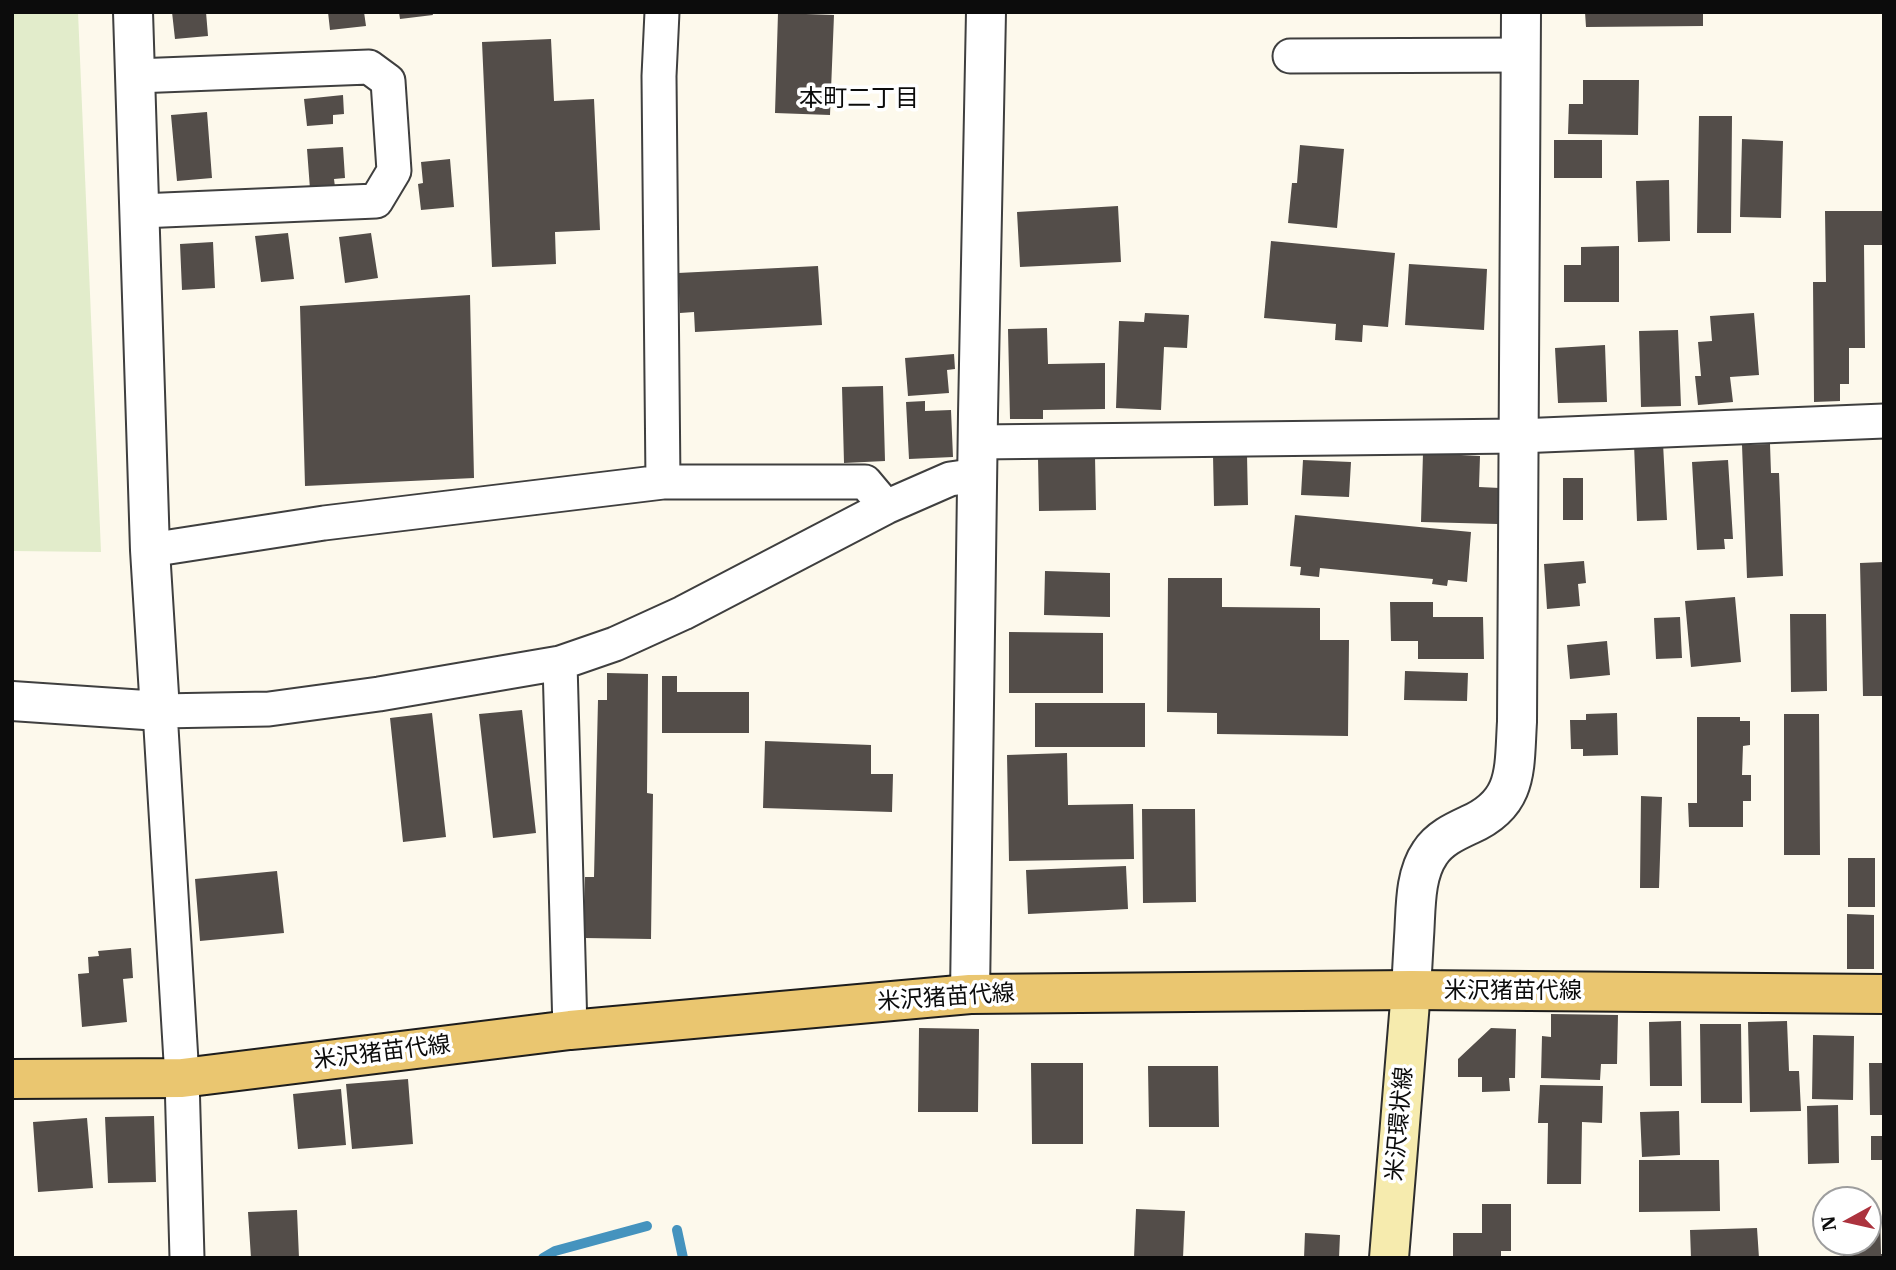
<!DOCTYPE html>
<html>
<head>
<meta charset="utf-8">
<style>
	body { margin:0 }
	#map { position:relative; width:1896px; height:1270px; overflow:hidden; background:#fdf9ec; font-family:"IBM Plex Serif",serif }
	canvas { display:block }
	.frame { position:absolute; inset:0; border:14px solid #0c0c0c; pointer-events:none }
	.north { position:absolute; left:1812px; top:1186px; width:70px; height:70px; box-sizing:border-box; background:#fff; border:2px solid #9e9e9e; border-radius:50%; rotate:262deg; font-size:19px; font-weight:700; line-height:28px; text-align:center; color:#0c0c0c }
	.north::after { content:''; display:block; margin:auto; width:24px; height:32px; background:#ac333e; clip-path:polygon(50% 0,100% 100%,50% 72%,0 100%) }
</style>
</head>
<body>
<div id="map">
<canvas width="1896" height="1270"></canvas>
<div class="frame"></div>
<div class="north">N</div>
</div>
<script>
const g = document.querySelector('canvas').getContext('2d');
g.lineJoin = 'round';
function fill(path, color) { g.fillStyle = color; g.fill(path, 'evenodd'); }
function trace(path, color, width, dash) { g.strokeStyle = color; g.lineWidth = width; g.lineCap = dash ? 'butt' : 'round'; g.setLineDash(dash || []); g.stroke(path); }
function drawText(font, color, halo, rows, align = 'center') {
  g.font = font + ' "IBM Plex Serif","Noto Sans JP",serif'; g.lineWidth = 7; g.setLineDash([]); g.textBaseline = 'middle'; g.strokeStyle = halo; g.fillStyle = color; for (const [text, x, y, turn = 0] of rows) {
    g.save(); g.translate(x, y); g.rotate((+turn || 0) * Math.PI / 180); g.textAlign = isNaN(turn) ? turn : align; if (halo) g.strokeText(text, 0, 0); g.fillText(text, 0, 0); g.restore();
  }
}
fill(new Path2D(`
	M12,12H78L101,552L12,551Z`), '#e2eccb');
trace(new Path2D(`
	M677,1230L683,1258
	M543,1258L555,1251L647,1226`), '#4593be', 10);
fill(new Path2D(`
	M172,12H206L208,36L175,39Z
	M328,12H364L366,26L330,30Z
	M399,12H432L433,15L400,19Z
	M1585,12H1703V26L1586,27Z
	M778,13L834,15L830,115L775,113Z
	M551,39L554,101L594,99L600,230L555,232L556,264L492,267L482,42Z
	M1583,80H1639L1638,135L1568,134L1569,104H1583Z
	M343,95L344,114L333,115V124L307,126L304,99Z
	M207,112L212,178L177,181L171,115Z
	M1699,116H1732L1731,233H1697Z
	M1742,139L1783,141L1781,218L1740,217Z
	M1554,140H1602V178H1554Z
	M1300,145L1344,149L1337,228L1288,223L1292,183H1297Z
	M343,147L345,178L334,179L335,187L310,189L307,149Z
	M450,159L454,207L421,210L418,184L423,183L421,162Z
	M1669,180L1670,241L1638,242L1636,181Z
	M1118,206L1121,262L1020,267L1017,212Z
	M1825,211H1884V245H1864L1865,348H1849V384H1840V401L1814,402L1813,282H1826Z
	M288,233L294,279L261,282L255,236Z
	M371,233L378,278L345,283L339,237Z
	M1271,241L1395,253L1388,327L1363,325L1362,342L1335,340L1336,324L1264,318Z
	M213,242L215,288L182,290L180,244Z
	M1619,246V302H1564V265H1581V247Z
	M1409,264L1487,269L1484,330L1405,325Z
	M818,266L822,325L695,332L694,312L680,313L678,273Z
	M470,295L474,478L305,486L300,306Z
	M1145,313L1189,315L1187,348L1164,347L1161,410L1116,408L1119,321L1144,322Z
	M1754,313L1759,375L1730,377L1733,402L1698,405L1695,376H1701L1698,342L1712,341L1710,316Z
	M1047,328L1048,364L1105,363V409L1043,410V419H1010L1008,329Z
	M1678,330L1681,406L1641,407L1639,331Z
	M1605,345L1607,402L1558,403L1555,348Z
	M954,354L955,369L947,370L949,393L908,396L905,358Z
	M883,386L885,461L844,463L842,387Z
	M925,401V411L951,410L953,457L909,459L906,402Z
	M1663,443L1667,520L1637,521L1634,444Z
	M1770,444L1771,473H1779L1783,576L1747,578L1742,445Z
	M1423,453L1480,456L1479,487L1500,488L1498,524L1421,522Z
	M1247,454L1248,505L1214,506L1213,455Z
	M1095,456L1096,510L1039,511L1038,458Z
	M1303,460L1351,462L1349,497L1301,495Z
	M1728,460L1733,539H1724L1725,549L1697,550L1692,462Z
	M1563,478H1583V520H1563Z
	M1295,515L1471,532L1467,582L1448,580L1447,586L1432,584L1433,579L1320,568L1319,577L1300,575L1301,567L1290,566Z
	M1584,561L1586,583L1578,584L1580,606L1547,609L1544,564Z
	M1884,562V696H1863L1860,563Z
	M1045,571L1110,573V617L1044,615Z
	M1168,578H1222V607L1320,608V640H1349L1348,736L1217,734V713L1167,712Z
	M1735,597L1741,662L1691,667L1685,601Z
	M1390,602H1433V617H1483L1484,659H1418V641H1391Z
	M1790,614H1826L1827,691L1791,692Z
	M1680,617L1682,658L1656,659L1654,618Z
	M1009,632L1103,633V693H1009Z
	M1607,641L1610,675L1570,679L1567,645Z
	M1405,671L1468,673L1467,701L1404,700Z
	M607,673L648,674L647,793L653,794L651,939L584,938L585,877H594L598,700H607Z
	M662,676H677V692H749V733H662Z
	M1035,703H1145V747H1035Z
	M522,710L536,833L493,838L479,714Z
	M432,713L446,837L403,842L390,718Z
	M1617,713L1618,755L1583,756V749H1571L1570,720H1586V714Z
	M1784,714H1819L1820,855H1784Z
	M1697,717H1740V721H1750V745L1743,746L1742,775H1751V801H1743V827H1689L1688,803H1697Z
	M765,741L871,745V774H893L892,812L763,808Z
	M1067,753L1068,805L1133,804L1134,859L1009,861L1007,755Z
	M1641,796L1662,797L1659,888H1640Z
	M1142,809H1195L1196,902L1143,903Z
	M1848,858H1875V907H1848Z
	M1126,866L1128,909L1028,914L1026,870Z
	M277,871L284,933L200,941L195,879Z
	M1847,914L1874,915V969H1847Z
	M131,948L133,978L123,979L127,1022L82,1027L78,974L89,973L88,957L99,956L98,951Z
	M1551,1014L1618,1015L1617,1064H1601L1600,1080L1541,1078L1542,1036L1551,1037Z
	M1681,1021L1682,1086H1650L1649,1022Z
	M1787,1021L1789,1071H1799L1801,1111L1750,1112L1748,1022Z
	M1700,1024H1741L1742,1103H1701Z
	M919,1028L979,1029L978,1112H918Z
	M1491,1028L1516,1029L1515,1078H1509L1510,1091L1482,1092V1077H1458V1059Z
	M1813,1035L1854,1036L1853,1100L1812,1099Z
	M1031,1063H1083V1144H1032Z
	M1869,1063H1884V1115H1870Z
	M1148,1066H1218L1219,1127H1149Z
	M408,1079L413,1144L352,1149L346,1084Z
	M1540,1085L1603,1086L1602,1123L1582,1122L1581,1184H1547L1548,1123H1538Z
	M341,1089L346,1145L298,1149L293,1094Z
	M1838,1105L1839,1163L1808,1164L1807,1106Z
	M1679,1111L1680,1155L1642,1157L1640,1112Z
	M154,1116L156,1182L108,1183L105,1117Z
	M87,1118L93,1188L38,1192L33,1122Z
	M1871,1136H1884V1160H1871Z
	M1639,1160H1719L1720,1211L1639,1212Z
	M1482,1204H1511V1251H1501V1258H1453V1233H1482Z
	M1136,1209L1185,1211L1183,1258H1134Z
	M1868,1209H1880L1881,1254H1884V1258H1843V1242H1868Z
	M297,1210L299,1258H251L248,1212Z
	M1757,1228L1759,1258H1691L1690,1230Z
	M1305,1233L1340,1235L1339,1258H1304Z`), '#534d49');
const minor = new Path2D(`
	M662,12L659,76L663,482
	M1290,56L1521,55
	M135,76L369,67L388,81L394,171L376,201L140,211
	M978,442L1518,436L1884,421
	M150,550L324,523L663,482H865L886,507
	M560,663L570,1030
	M187,1258L182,1078L160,711L269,709L379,694L560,663L615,644L683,613L886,507L950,479L978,475`);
const tertiary = new Path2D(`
	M12,701L160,711L150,550L133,12
	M1411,990C1412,972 1413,955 1414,937C1416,910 1414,876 1430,853C1439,839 1454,832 1469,825C1519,803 1514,769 1517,722L1521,12
	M970,994L978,414L986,12`);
const secondary = new Path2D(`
	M1389,1258L1411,990`);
const primary = new Path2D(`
	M12,1079L182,1078L570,1030L970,994L1411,990L1884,994`);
trace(minor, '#3f3f3f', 37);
trace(tertiary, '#3f3f3f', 42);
trace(secondary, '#2e2e2e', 42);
trace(primary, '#1d1d1d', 42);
trace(minor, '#fff', 33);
trace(tertiary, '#fff', 38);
trace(secondary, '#f6ebae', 38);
trace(primary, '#eac670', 38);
drawText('23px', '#0c0c0c', '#fff', [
	["米沢猪苗代線",1513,991],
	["米沢猪苗代線",946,998,-4],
	["米沢猪苗代線",382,1053,-7],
	["米沢環状線",1400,1124,-85]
]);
drawText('24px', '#0c0c0c', '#fff', [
	["本町二丁目",859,99]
]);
</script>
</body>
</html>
